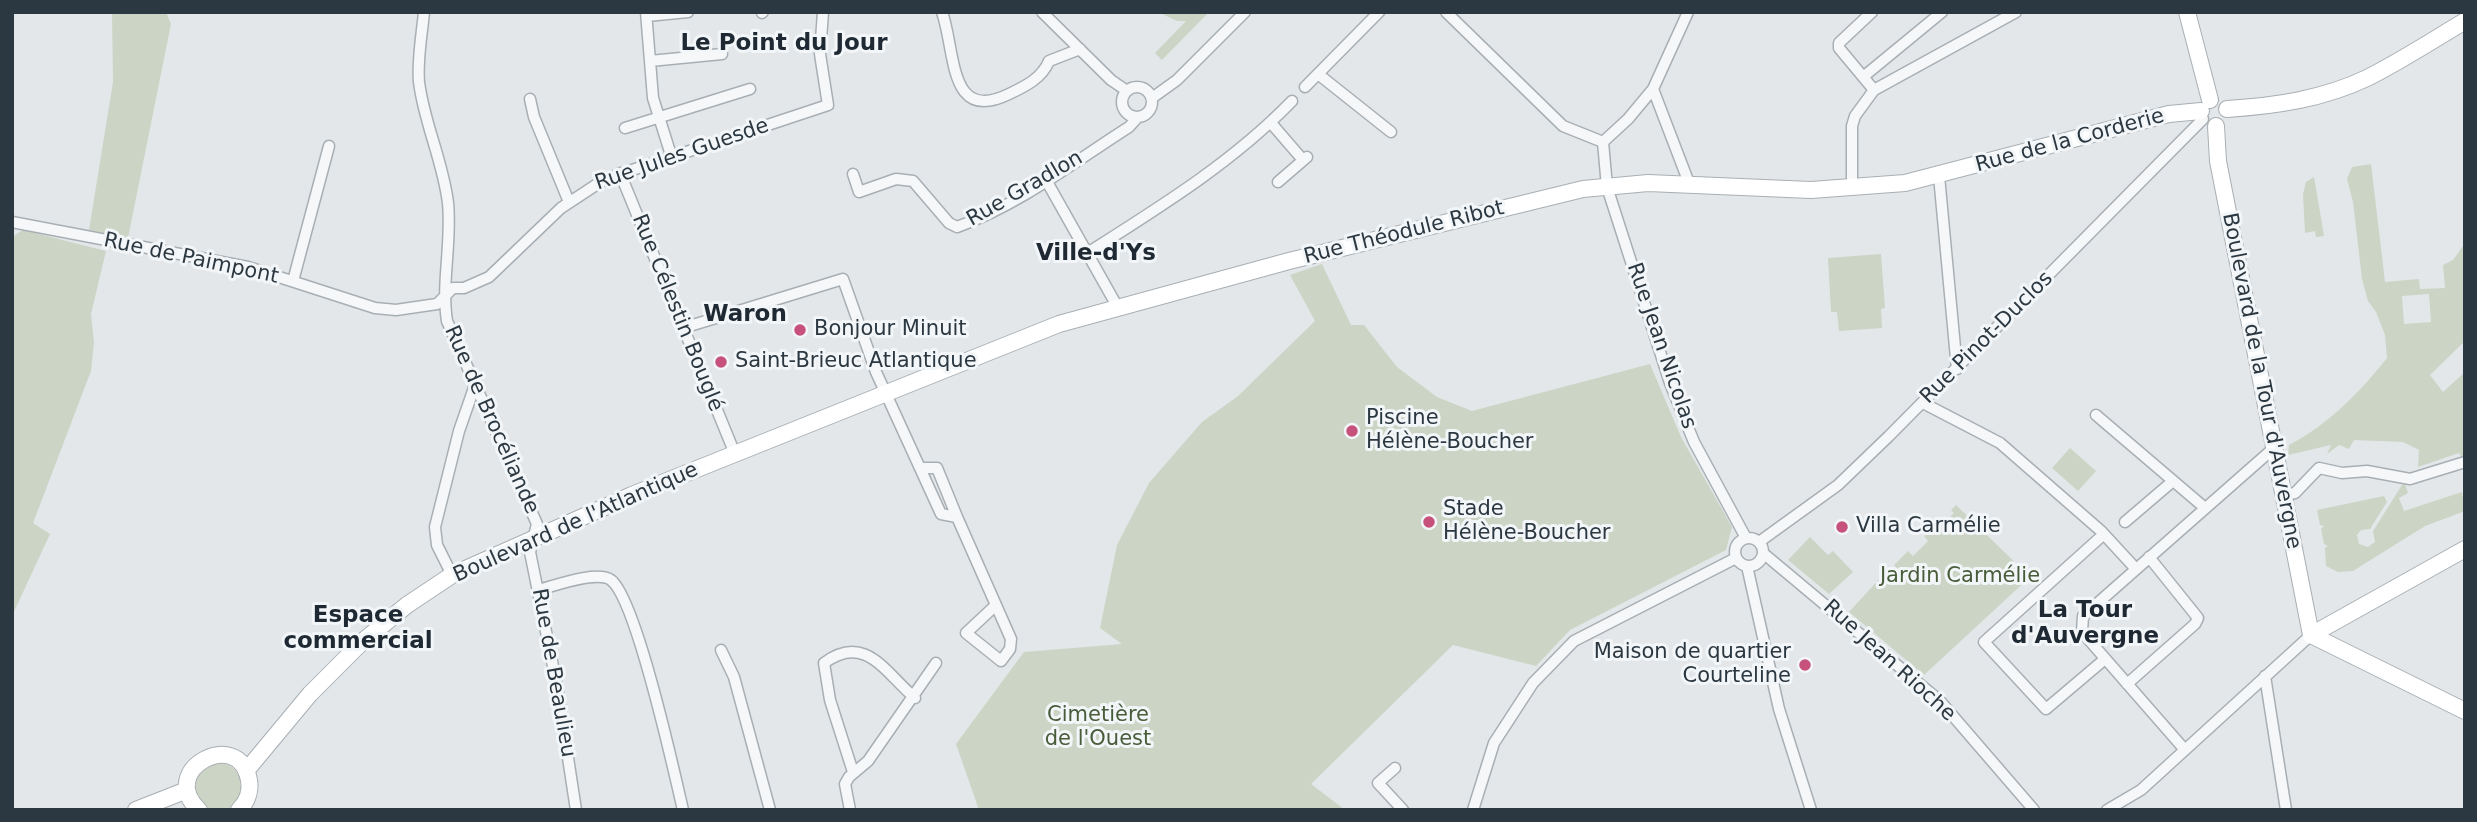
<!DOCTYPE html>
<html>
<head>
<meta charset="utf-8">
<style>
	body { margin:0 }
	#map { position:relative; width:2477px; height:822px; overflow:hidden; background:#e3e7ea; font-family:"DejaVu Sans",sans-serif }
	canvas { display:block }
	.frame { position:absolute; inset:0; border:14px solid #2c3841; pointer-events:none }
</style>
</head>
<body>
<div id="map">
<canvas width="2477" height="822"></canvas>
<div class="frame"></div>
</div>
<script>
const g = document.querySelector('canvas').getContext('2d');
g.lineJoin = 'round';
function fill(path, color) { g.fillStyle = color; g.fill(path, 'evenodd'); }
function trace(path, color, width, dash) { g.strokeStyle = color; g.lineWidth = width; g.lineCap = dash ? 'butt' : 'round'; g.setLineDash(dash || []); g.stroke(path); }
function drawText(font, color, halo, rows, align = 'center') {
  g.font = font + ' "DejaVu Sans",sans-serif'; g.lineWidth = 6; g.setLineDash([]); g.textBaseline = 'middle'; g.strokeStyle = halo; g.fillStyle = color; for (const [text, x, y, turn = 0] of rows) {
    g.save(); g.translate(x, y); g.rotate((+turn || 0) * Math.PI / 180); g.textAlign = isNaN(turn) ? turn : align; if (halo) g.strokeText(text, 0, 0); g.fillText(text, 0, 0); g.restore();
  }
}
fill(new Path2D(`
	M112,12H166L171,24L128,238L89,230L113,82Z
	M1158,12H1209L1162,60L1155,53L1186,21H1177Z
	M2371,164L2385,282L2419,279L2420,289L2445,288L2443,265L2453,260L2465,243V341L2430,375L2443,392L2465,372V457L2462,458L2459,453L2418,467L2419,450L2403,442L2354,440L2349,449L2339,445L2327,454L2331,445L2288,455L2289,445C2329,424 2359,393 2387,358L2385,335L2376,312L2368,301L2362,279L2353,202L2347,179L2352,167ZM2429,294L2431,322L2404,324L2402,296Z
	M2314,177L2324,236L2316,237L2315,231L2305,233L2303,194L2306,182Z
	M23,230L106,251L91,314L94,342L91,371L33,523L50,534L12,616V237Z
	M1881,254L1885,308L1881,309L1882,328L1839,331L1837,312H1831L1828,258Z
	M1322,264L1351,325H1364L1397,367L1437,397L1472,411L1650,364L1681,437L1732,527L1726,550L1570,630L1536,666L1453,645L1311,784L1345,810H979L956,744L1024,652L1122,644L1100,628L1117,545L1149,483L1202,422L1238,396L1315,321L1290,275Z
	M2070,448L2096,471L2078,491L2052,468Z
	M2405,484L2408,493L2399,498L2404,511L2462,492L2465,511L2425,526L2353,571L2338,572L2326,566L2325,548L2328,546L2324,544L2321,529L2324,526L2320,525L2317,510L2384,496L2387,502L2370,529L2361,530L2357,535L2359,544L2368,547L2375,542L2373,531L2402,485Z
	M1956,505L2030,577L1924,675L1849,612L1882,576L1889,583L1901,572L1894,565L1908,551L1913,556L1928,541L1924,536L1938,523L1941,526L1954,513L1951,510Z
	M1810,537L1828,555L1833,551L1853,572L1829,594L1788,560Z
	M194 787a24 24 0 1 1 48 0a24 24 0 1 1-48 0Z`), '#ccd4c5');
const street = new Path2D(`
	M424,12C422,34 417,60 419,82C424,123 443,161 448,203C452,242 441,284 447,321L537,524L530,552L557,686L576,810
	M646,12L653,98L671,155
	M942,12C956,52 948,124 1009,94C1026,86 1042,78 1049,61L1080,49
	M1042,12L1111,80L1127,91
	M1446,12L1563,126L1603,142
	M1872,12L1839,43V48L1874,90
	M762,13L763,12
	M647,16L688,12
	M650,61L722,54
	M1318,74L1391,132
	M1863,77L1942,12
	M1305,87L1379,12
	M1122 102a15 15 0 1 1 30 0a15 15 0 1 1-30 0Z
	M1653,89L1689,183
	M1152,98L1177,80L1245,12
	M530,99L534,117L569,202
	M1271,123L1303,160
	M625,128L750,89
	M1603,142L1607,187L1670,383L1694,442L1746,538
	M1603,142L1628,119L1653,89L1688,12
	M620,173L735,454
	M853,174L859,192L896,179L913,181L949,223L957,227C1019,205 1074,162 1129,127L1138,117
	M1939,176L1957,369
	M1046,180L1117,306
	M1278,182L1307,157
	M1852,189V126L1855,116L1874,90L2016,12
	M12,222L248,267L375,308L396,310L437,304L453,288H464L489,277L561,208L605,179L828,105L820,54L823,12
	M1089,252C1160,207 1233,162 1292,101
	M293,281L329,146
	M683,328L843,279L876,372L941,514L957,517L1011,639L1010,649L1001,661L966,633L996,605
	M1923,403L2000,443L2101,531L2136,569
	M2096,415L2205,508
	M921,468H937L957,517
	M2284,495L2295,493L2319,468L2342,473L2367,471L2410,479L2465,462
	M2125,522L2173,481
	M2104,534L1984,642L2046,709L2105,659
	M1735 552a14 14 0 1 1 28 0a14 14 0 1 1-28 0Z
	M1759,542L1838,485L1889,436L2203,119
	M1763,553L1940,701L2034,810
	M1747,566L1779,709L1811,810
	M452,575L437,545L435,527L459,431L475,385
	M538,590C554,586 597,570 611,580C636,599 674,771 683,810
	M721,650L734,677L770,810
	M2265,676L2286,810
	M2127,684L2195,624L2198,618L2149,557
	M2185,750L2082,632L2083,616L2275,447
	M1395,768L1378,783L1403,810
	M853,772L830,700L824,663C866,632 886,674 915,698
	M850,810L845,784L849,777L868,761L936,663
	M1473,810L1494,743L1533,683L1574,641L1736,558
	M2107,810L2141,790L2311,635`);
const secondary = new Path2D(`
	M2187,12L2210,100
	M2227,109C2275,106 2323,99 2367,78C2401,61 2433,40 2465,21
	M2216,126L2218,161L2311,635
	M2311,635L2465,549
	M2311,635L2465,711
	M246,771L310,694L362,642L407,605L452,575L632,495L1059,324L1289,261L1583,189L1648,183L1811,190L1905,183L2169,114L2201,111
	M136,810L187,790
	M199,810C156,770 239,726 249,780C251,791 247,802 239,810`);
trace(street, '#a8afb4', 13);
trace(secondary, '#a8afb4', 18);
trace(street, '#f6f7f9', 10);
trace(secondary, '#fff', 16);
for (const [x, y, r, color] of [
	[800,330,7,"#c6527b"],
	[721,362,7,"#c6527b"],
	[1352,431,7,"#c6527b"],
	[1429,522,7,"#c6527b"],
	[1842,527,7,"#c6527b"],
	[1805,665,7,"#c6527b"]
]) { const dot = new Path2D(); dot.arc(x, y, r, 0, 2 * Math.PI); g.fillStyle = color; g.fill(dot); trace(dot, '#f3f6f8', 2.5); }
drawText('21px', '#2c3841', '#f3f6f8', [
	["Rue de la Corderie",2070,141,-15],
	["Rue Jules Guesde",682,155,-19],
	["Rue Gradlon",1025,189,-30],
	["Rue Théodule Ribot",1404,233,-14],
	["Rue de Paimpont",191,259,12],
	["Rue Célestin Bouglé",677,313,68],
	["Rue Pinot-Duclos",1987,338,-45],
	["Rue Jean Nicolas",1661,346,71],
	["Boulevard de la Tour d'Auvergne",2261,381,79],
	["Rue de Brocéliande",491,420,66],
	["Boulevard de l'Atlantique",576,523,-24],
	["Rue Jean Rioche",1889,661,42],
	["Rue de Beaulieu",553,673,80]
]);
drawText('21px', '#2c3841', '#f3f6f8', [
	["Bonjour Minuit",814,330],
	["Saint-Brieuc Atlantique",735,362],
	["Piscine",1366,419],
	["Hélène-Boucher",1366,443],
	["Stade",1443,510],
	["Hélène-Boucher",1443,534],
	["Villa Carmélie",1856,527],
	["Maison de quartier",1791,653,"right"],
	["Courteline",1791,677,"right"]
], 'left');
drawText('21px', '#485c3a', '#f3f6f8', [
	["Jardin Carmélie",1960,577],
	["Cimetière",1098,716],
	["de l'Ouest",1098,740]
]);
drawText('bold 23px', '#1e2933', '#f3f6f8', [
	["Le Point du Jour",784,44],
	["Ville-d'Ys",1096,254],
	["Waron",745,315],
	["La Tour",2085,611],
	["d'Auvergne",2085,637],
	["Espace",358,616],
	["commercial",358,642]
]);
</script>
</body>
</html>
